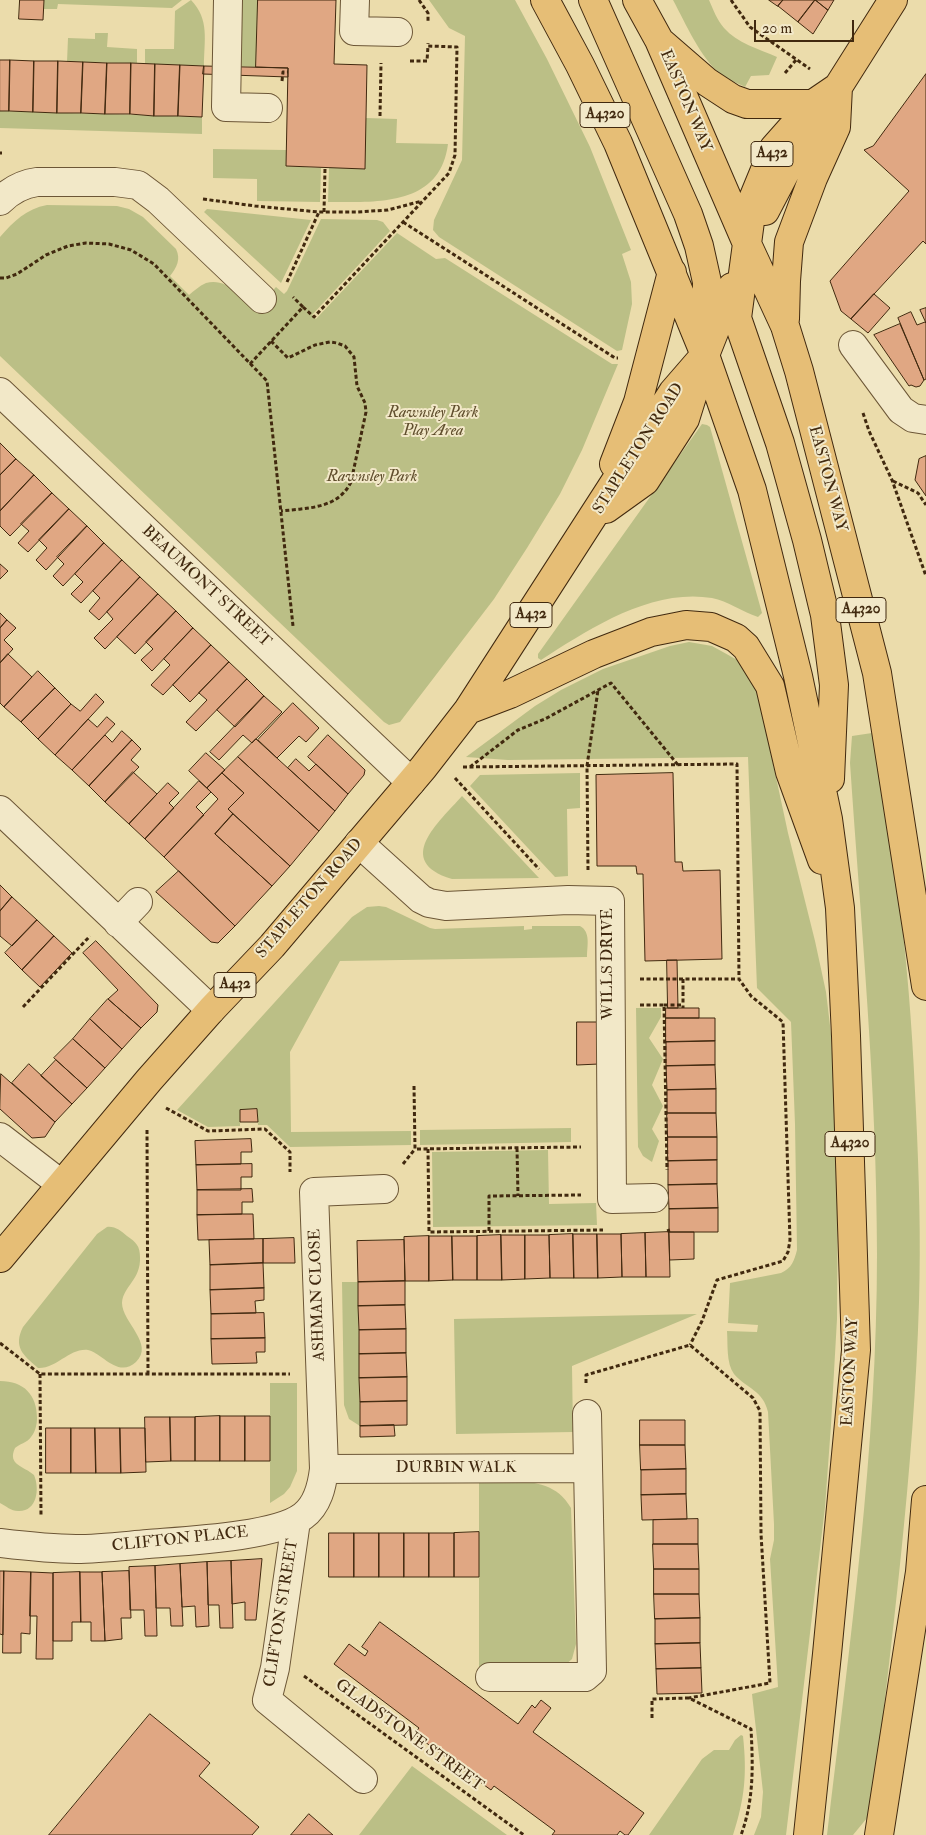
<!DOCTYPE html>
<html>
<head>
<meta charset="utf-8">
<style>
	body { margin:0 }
	#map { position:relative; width:926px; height:1835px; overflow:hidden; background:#ebdcab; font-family:"IM FELL Double Pica",serif }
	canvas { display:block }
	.scale { position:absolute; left:754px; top:20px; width:100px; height:22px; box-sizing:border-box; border:2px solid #41290f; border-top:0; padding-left:6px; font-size:15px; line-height:18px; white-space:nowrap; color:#41290f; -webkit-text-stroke:4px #f2e8c8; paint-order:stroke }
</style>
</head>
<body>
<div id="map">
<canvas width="926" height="1835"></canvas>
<div class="scale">20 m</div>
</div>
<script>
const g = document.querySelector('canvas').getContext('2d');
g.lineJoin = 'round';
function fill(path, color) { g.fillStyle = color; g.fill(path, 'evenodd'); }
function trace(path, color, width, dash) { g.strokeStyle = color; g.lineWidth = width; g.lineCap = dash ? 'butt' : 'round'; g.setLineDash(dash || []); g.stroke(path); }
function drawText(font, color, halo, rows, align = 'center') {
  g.font = font + ' "IM FELL Double Pica",serif'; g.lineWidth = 4; g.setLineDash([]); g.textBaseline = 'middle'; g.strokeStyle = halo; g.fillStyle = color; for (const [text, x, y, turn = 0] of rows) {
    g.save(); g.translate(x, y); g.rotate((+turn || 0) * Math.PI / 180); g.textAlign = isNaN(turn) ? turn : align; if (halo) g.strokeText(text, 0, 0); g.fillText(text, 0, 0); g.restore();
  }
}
fill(new Path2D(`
	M44,0H182L172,8L58,4L57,9H43Z
	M191,0C210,20 204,40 204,66L145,64V49H174L175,11Z
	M239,0H258L256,67L237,66Z
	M429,0H515L547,59L590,147L631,250L622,254L631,282L632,304L622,350L617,351L439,237L433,230L434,220L462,160L465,36L449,28Z
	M673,0H709C713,9 717,20 724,28C737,43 759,49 777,57L769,75L751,76L745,87C738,83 728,80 721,75C700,57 686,24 673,0Z
	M95,33H108L107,47L137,49V63L67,62L68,38L95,39Z
	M0,111L202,117V134L0,128Z
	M366,118L397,119L396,143L448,144C440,207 376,202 328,202L329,168Z
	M213,149L286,150V166L321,168L320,202L257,201V179L213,178Z
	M47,205L117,206L129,209L143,217L176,249C181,259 177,267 170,276L189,295C194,291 199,286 206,283C226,277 242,297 256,309L276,287L284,294L287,291L321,219L377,220L383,222L390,231L312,315L316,319L397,233L436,259L445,258L612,364H618L582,450L560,494L527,548L494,599L400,722L389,725L384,722L0,356V237C14,221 26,209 47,205Z
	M207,209L311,220L281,283L204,212Z
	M702,424L707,425L710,427L762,613L758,617C742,612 728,601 712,598C651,588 589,629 541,660L538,658V654Z
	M689,642L712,646L741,662L757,689L788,833L815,941L826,992L831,1034L838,1172L837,1319L831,1425L825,1507L786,1835H754L761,1817L763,1792L752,1694L778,1687L770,1559L774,1540V1524L768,1412C763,1390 747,1389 734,1374C726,1363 728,1344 727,1331L757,1332L758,1325L728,1323L730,1283L781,1273C792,1268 794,1261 797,1250L795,1124L791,1022L757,988L748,757L508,760L466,757L535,706L561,690L603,669L670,646Z
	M872,733C898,858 911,985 916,1112C919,1175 921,1239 919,1302C914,1473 891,1643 872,1812L853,1835H827C850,1642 877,1449 877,1254C877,1090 861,926 850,763L852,736Z
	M580,773V808L567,809L568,876L555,877L470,786L480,775Z
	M462,796L539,878L452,879C393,861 439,822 462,796Z
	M379,906L386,907L430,928L435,929L524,926V930L532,929V926H580C591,932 587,946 587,957L340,961L290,1052L291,1132L411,1131V1145L290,1147L267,1125H258L257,1109L240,1110V1126L208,1127L177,1110L352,917L367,907Z
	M636,1008H661V1017L649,1038L663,1059L652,1085L663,1106L652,1129L659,1141L652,1162L643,1156L638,1147Z
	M571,1128V1142L420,1145V1130Z
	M548,1150L549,1204L596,1203L597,1225L433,1227L432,1152Z
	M107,1227C115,1226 121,1231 127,1236C136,1242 140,1246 140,1257C141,1280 123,1286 122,1303C122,1322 155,1344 136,1362C118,1379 101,1352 88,1350C69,1348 57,1369 38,1368C23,1355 13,1347 23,1327L97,1234Z
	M342,1282H358L360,1426L349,1419L344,1405Z
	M697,1314L572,1366L573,1432L456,1434L454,1319Z
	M0,1381C24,1381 37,1395 37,1418C37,1425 35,1432 31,1437C27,1443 19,1444 15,1448C7,1465 24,1466 34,1475C40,1489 37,1512 18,1511C11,1511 6,1506 0,1503Z
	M270,1383H297V1471L290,1487L284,1494L270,1503Z
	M479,1482C512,1482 552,1474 571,1508L576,1644L572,1659L564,1666L479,1669Z
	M741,1735L743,1736C747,1774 745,1798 733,1835H649L702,1759L714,1750H729L735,1740Z
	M412,1766L507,1835H359Z`), '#bbbf86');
const building = new Path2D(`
	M20,0H44L43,20L19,19Z
	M258,0H336L334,64L367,65L365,169L286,166L288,68L256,67Z
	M769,0H783L778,6Z
	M783,0H815L798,22L778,6Z
	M815,0L828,10L813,34L798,22Z
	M816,0H834L828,10Z
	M0,60H10L9,111H0Z
	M10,60L34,61L33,112L9,111Z
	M34,61H58L57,113L33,112Z
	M58,61L83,62L81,113H57Z
	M83,62L107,63L105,114L81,113Z
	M107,63H131L130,114H105Z
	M131,63L155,64L154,116L130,114Z
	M155,64L180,65L178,116H154Z
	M180,65L204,66L202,117L178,116Z
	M204,66L288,68V77L203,74Z
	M926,74V244L923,241L851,319L841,311L830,281L909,191L864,150L873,146Z
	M874,294L890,308L868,333L851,319Z
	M926,308V323L920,310Z
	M911,312L917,325L925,322L926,323V379L924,380L898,318Z
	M900,324L924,380L920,386L916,387L911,385L909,386L874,335Z
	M0,443L16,459L0,475Z
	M926,456V496L915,480L919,459Z
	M16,459L34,475L0,511V475Z
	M34,475L52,493L10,536L0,526V511Z
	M52,493L69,509L28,552L18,543L29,531L21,524Z
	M69,509L87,526L46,570L36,560L47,548L39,540Z
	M87,526L104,543L63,586L53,576L64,564L57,557Z
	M104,543L122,560L81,603L71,594L83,582L75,574Z
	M122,560L140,577L99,620L89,611L100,598L93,591Z
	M0,564L8,571L0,579Z
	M140,577L158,594L105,649L94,638L113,619L107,612Z
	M158,594L176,611L135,654L117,637Z
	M176,611L193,628L152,671L141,660L153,649L146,642Z
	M0,613L7,620L0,628Z
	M7,620L16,628L4,640L13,649L0,663V628Z
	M193,628L211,645L163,695L151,685L170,665L164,659Z
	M211,645L229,662L190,702L173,685Z
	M8,654L32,677L4,707L0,703V663Z
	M229,662L247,679L196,731L186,722L207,700L199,693Z
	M38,671L55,688L21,722L4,707Z
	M247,679L264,696L235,727L217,710Z
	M55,688L71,704L38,739L21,722Z
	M96,694L104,702L55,755L38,739L71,704L80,711Z
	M264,696L282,712L252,743L243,735L219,760L210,752Z
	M293,703L319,728L306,742L299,736L277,758L258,740Z
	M107,717L115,724L72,770L55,755L88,719L97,727Z
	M122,731L132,740L89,786L72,770L105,735L112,742Z
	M328,735L365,770L364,775L348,794L308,757Z
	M256,739L335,811L319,831L238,757Z
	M132,740L141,749L131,760L139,767L105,802L89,786Z
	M206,753L225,770L207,788L189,771Z
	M238,757L319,831L290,866L228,809L244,793L222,773Z
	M296,759L309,771L316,764L348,794L335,811L288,768Z
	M133,772L157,794L129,824L105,802Z
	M222,773L244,793L228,809L233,814L215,834L272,886L235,926L164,857L218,799L207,788Z
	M673,773L675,862H682L683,871L720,870L722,959L645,961L643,874H637L636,866H597L596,775Z
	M199,781L211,792L196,807L204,815L164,857L145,839Z
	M168,783L179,793L169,803L174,808L145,839L129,824Z
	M233,814L290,866L272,886L215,834Z
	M179,871L235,926L218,943L211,942L156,892Z
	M0,885L12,897L0,911Z
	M12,897L37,920L12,946L0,936V911Z
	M37,920L54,936L22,970L5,953Z
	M54,936L72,953L40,987L22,970Z
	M96,941L158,1005L157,1012L141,1028L108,999L118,990L83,953Z
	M667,960H677L678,1008H668Z
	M108,999L141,1028L122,1049L90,1019Z
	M666,1008H699V1018H666Z
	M666,1018H715V1041L666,1042Z
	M90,1019L122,1049L105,1068L73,1039Z
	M577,1022H599V1064L577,1065Z
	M73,1039L105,1068L87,1088L54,1058Z
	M715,1041V1065L666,1066V1042Z
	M56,1060L87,1088L72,1104L41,1076Z
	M29,1064L72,1104L55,1122L12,1083Z
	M715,1065L716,1089L667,1090L666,1066Z
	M1,1074L55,1122L45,1137L32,1138L0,1109Z
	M716,1089V1113H667V1090Z
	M257,1109L258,1122H240V1110Z
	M667,1113H716L717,1137H668Z
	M668,1137H717V1160L668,1161Z
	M251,1139L252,1152H241V1164L196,1165L195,1141Z
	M717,1160V1184L668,1185V1161Z
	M252,1164V1177H241V1190H197L196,1165Z
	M717,1184L718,1208L669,1209L668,1185Z
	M252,1189L253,1202H242V1214L197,1215V1190Z
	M718,1208V1232H669V1209Z
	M242,1214H253L254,1239L198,1240L197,1215Z
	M669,1232L670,1277H646L645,1233Z
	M669,1232H694V1259L670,1260Z
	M645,1233L646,1277H622L621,1234Z
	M573,1234L574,1278H550L549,1235Z
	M573,1234H597L598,1278H574Z
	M597,1234H621L622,1277L598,1278Z
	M501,1235L502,1280H477V1236Z
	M501,1235H525V1279L502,1280Z
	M525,1235H549L550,1278L525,1279Z
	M429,1236V1281H405L404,1237Z
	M429,1236H452L453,1280L429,1281Z
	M452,1236H477V1280H453Z
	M294,1238L295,1263H263V1239Z
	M263,1239V1263L210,1265L209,1240Z
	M404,1240L405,1281L358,1282L357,1241Z
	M263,1263L264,1288L210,1290V1265Z
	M405,1281V1305L358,1306V1282Z
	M264,1288V1300L255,1301L256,1313L211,1314L210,1290Z
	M405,1305L406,1329L359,1330L358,1306Z
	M264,1313L265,1338L211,1339V1314Z
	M406,1329V1353L359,1354V1330Z
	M265,1338V1352H256L257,1363L212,1364L211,1339Z
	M406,1353L407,1377L359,1378V1354Z
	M407,1377V1401L360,1402L359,1378Z
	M407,1401V1425L360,1426V1402Z
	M220,1416V1461H195V1417Z
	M220,1416H245V1461H220Z
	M245,1416H270V1461H245Z
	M145,1417H170L171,1461L146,1462Z
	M170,1417H195V1461H171Z
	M640,1420H685V1445H640Z
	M394,1425L395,1436L360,1437V1426Z
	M46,1428H71V1473H46Z
	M71,1428H95L96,1473H71Z
	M95,1428H120L121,1473H96Z
	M120,1428H145L146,1472L121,1473Z
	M640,1445H685L686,1469L641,1470Z
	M686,1469V1494L641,1495V1470Z
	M686,1494L687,1519L642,1520L641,1495Z
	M698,1519V1544H653V1520Z
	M479,1532V1577H454V1533Z
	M329,1533H354V1577H329Z
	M354,1533H379V1577H354Z
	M379,1533H404V1577H379Z
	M404,1533H429V1577H404Z
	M429,1533H454V1577H429Z
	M653,1544H698L699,1569H654Z
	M262,1559L256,1620H245V1602L232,1604L231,1561Z
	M231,1561L233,1628H220L219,1605H208L207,1562Z
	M207,1562L209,1626L196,1627L195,1606L182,1607L180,1564Z
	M180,1564L183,1626H171L170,1608H156L155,1566Z
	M155,1566L157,1636H145L144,1610H130L129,1567Z
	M654,1569H699V1594H654Z
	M0,1571H4L3,1635L0,1634Z
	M4,1571L31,1572L30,1634L21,1633V1653H3Z
	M129,1571L131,1618H121L122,1639L105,1641L102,1572Z
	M31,1572L53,1573V1659H36L37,1616H30Z
	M80,1572H102L105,1641H91V1622H81Z
	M80,1572L81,1622H72V1641H53V1573Z
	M654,1594H699L700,1618L655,1619Z
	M700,1618V1643L655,1644V1619Z
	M380,1622L518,1724L532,1705L535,1708L541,1700L551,1708L533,1732L644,1813L628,1835H625L620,1831L617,1835H552L555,1831L494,1786L491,1790L414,1734L419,1728L334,1664L349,1644L365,1656L368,1651L362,1647Z
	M700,1643L701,1668L656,1669L655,1644Z
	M701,1668L702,1693L657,1694L656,1669Z
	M150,1714L210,1763L199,1776L259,1827L252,1835H49Z
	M309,1814L333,1835H291Z`);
fill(building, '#e0a783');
trace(building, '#41290f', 1);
const minor = new Path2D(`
	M228,0L226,107L268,108
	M355,0L354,31L398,32
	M0,201C11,190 22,184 37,182H115L138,185L158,200L262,299
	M853,345L901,410L913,418L926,420
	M0,392L411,782
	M0,810L211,1010
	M359,843L421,899L429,903L446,906L568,900L610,901L612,1199L654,1198
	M118,923L138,902
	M0,1137L61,1184
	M324,1469L588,1468
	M296,1521L275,1668L267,1700L363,1779
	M0,1543C25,1546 50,1549 76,1549C99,1549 124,1546 148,1544C184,1541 276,1537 303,1516C318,1505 322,1486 324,1469L314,1192L384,1189
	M490,1677H585L592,1671L587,1414`);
const major = new Path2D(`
	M545,0L580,65L618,143L705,355L752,490L798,676L828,819L840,908L846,1036L856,1350L827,1654L808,1835
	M593,0L688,214L699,246L707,282L706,335
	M637,0L659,40L748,246L785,326L799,371L877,673L926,986
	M662,43L707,82L733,99L747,104H813
	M765,211L808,129L838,87L893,0
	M785,319L786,281L789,242L813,178L836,127L838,87
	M614,464L638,402L672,272
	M606,509L645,481L685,419L705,355L732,287
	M468,710L510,694L594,654L651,632L686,625L711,627L736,638L746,647L770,686L790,772L822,860
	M830,779L834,685L825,615L807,540L780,443L737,318L753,199L774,148L813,104L838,87
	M0,1258L149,1080L211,1010L272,946L423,768L468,710L673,392L705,355
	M879,1835L920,1572L926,1500`);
trace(minor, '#6c5636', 30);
trace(major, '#41290f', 30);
trace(new Path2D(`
	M419,0L428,13V21
	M731,0L750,27L810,69
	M410,61H427L428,46
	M785,73L796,60
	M282,81L283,72H288
	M380,116L381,63
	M0,153H2
	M203,199L255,206L319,212H357L388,210L422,201
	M324,212L325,168
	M403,222L615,358H618
	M0,278H6L17,274L46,255L68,246L86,243L109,244L131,250L154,264L267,381L293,626
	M287,282L319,212
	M303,307L314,317L449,173L455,155L457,47L428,46V43
	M271,341L288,358L315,345L330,342L337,343L345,346L354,357L357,386L365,403L366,412L351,482C338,509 307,508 281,511
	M250,364L303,307L293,297
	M863,413L869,431L892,480L926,576
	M893,481L918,493L926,505
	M463,767L737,764L739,979L751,996L783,1022L790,1240L788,1252L783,1261L717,1280L702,1321L690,1345
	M470,767L518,730L545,719L611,683L678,765
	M455,778L539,869
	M588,870L587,766L598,690
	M640,979H739
	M683,979V1005
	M640,1005H664L667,1170
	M664,1005H683V1008
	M23,1007L90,936
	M414,1086L415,1149L581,1147
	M166,1108L208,1131L265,1129L290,1152V1172
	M147,1130L148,1375
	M517,1148L518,1196
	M428,1149L429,1232L603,1230
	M403,1164L415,1149
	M668,1229L669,1232
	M489,1231V1196L581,1195
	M0,1343L40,1374H290
	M40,1374L41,1516
	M586,1383V1375L690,1345L753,1398L760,1411L761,1534L770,1683L689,1698
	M304,1676L524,1835
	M652,1718V1699L689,1698L751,1729C753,1766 754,1800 741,1835`), '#41290f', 3, [4, 2.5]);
trace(minor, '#f2e8c8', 28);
trace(major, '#e6be76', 28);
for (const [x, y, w] of [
	[605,115,50],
	[772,154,42],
	[861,610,50],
	[531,615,42],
	[235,985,42],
	[850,1144,50]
]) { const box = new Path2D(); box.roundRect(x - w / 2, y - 12.5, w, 25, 4); g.fillStyle = '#f2e8c8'; g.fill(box); trace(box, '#41290f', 1); }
drawText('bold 15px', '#41290f', null, [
	["A4320",605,115],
	["A432",772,154],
	["A4320",861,610],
	["A432",531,615],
	["A432",235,985],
	["A4320",850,1144]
]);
drawText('16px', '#41290f', '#f2e8c8', [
	["EASTON WAY",685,101,67],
	["STAPLETON ROAD",639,449,-57],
	["EASTON WAY",827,479,75],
	["BEAUMONT STREET",206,587,43],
	["STAPLETON ROAD",310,899,-49],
	["WILLS DRIVE",609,964,-90],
	["ASHMAN CLOSE",318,1295,-92],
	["EASTON WAY",851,1372,-87],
	["DURBIN WALK",456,1469],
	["CLIFTON PLACE",180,1540,-6],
	["CLIFTON STREET",282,1613,-81],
	["GLADSTONE STREET",409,1736,36]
]);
drawText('italic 16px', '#604e2d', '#f2e8c8', [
	["Rawnsley Park",433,414],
	["Play Area",433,432],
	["Rawnsley Park",372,478]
]);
</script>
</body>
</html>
